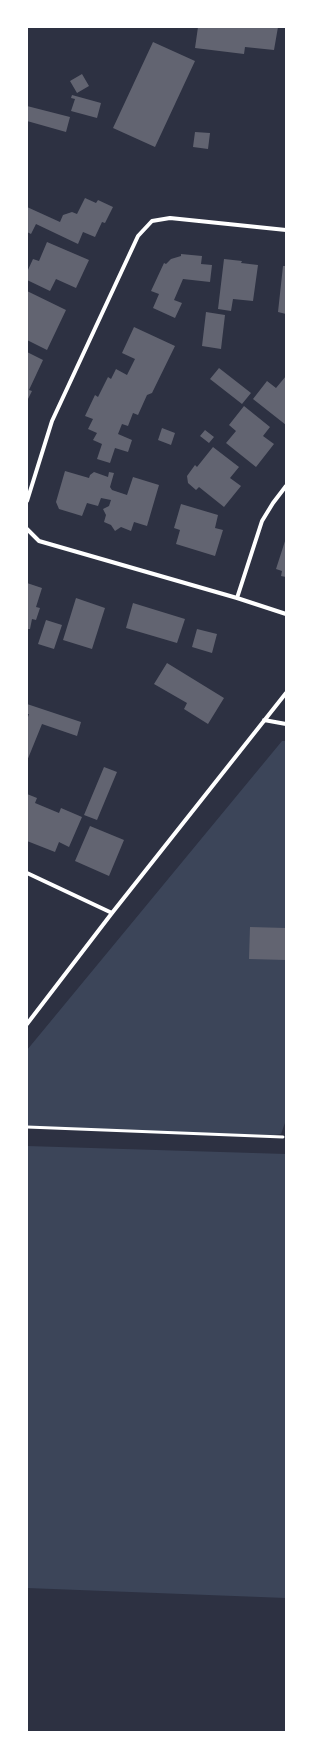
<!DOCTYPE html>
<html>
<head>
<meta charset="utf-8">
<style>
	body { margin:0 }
	#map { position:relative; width:313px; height:1759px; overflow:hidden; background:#2d3142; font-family:"Archivo Narrow",sans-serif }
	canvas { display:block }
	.frame { position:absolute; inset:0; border:28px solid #fff; pointer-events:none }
</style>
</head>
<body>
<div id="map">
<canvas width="313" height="1759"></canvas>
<div class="frame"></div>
</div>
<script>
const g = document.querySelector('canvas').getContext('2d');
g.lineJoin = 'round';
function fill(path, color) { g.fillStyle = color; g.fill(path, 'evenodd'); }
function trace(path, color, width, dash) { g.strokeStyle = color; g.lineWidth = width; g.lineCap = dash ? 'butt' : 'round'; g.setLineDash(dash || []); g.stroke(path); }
fill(new Path2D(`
	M282,741H286V1120L281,1134L274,1135L27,1128V1050Z
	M27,1146L286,1154V1598L27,1588Z`), '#3c4559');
fill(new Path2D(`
	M198,27H278L274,50L245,47L244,54L195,48Z
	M153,42L195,61L155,147L113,128Z
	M82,74L89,86L77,93L70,81Z
	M72,95L101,103L97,118L71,111L75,99L71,98Z
	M27,106L70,117L66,132L27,121Z
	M195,132L210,133L208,149L193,147Z
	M85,198L96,203L98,200L113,207L105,223L102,222L95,237L83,232L78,244L36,224L31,234L27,232V207L60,222L63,215L72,212L77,214Z
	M47,242L89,260L76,288L56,279L50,291L27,280V272L33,259L39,261Z
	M181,254L202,256L201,264L212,265L210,282L183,279L174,300L182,303L175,318L153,308L159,294L151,291L164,263L166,264L171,259L181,256Z
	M224,259L242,261L241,263L258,265L253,301L233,299L231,311L218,309Z
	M283,266H286V314L278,312Z
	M27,291L66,310L47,350L27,340Z
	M206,312L225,315L221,349L202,346Z
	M134,327L175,346L152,393L147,395L138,415L133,413L128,426L122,424L118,434L132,440L128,452L115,448L110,463L97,459L102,444L93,440L97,433L88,429L93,419L85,416L95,395L98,397L108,377L111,379L116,369L127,375L135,359L122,353Z
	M27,352L43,360L29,390L32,391L27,401Z
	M219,368L251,393L242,404L210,379Z
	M286,376V425L253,399L267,381L276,388Z
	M244,406L270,427L263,436L274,444L256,467L226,443L236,431L229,425Z
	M162,428L175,433L171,445L158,440Z
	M205,430L214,437L209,443L200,436Z
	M213,447L239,467L230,478L241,486L224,507L199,487L196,490L188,483L187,476L195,465L197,467Z
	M65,471L89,478L90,475L94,472L108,477L109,472L114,473L110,487L112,490L127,495L133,477L159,485L147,526L134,522L131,531L121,527L115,531L111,525L104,522L106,515L103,509L109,506L111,500L101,498L98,506L87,503L82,516L59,509L56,502Z
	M181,504L218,515L215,528L223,530L215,556L176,544L180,530L174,528Z
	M286,538V577L281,576L282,571L276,569Z
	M27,583L42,588L36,607L40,608L36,620L32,619L30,629H27Z
	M76,598L105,608L92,649L63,640Z
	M133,603L185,619L177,643L126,628Z
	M46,620L62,625L54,649L38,644Z
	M197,629L217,634L212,653L192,647Z
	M167,663L224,698L208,724L184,709L187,703L154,684Z
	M27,704L81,722L77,736L42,724L27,761V720L29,714H27Z
	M104,767L117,772L97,820L84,815Z
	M27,794L37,798L35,803L59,813L61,808L82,817L69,847L59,842L55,852L27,841Z
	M90,826L124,840L109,876L75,861Z
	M250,927L286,928V960L249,959Z`), '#626471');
trace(new Path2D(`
	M27,1127L283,1137`), '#fff', 3);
trace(new Path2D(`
	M27,501L52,421L138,236L152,221L170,218L286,230
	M27,529L39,541L237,598L286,614
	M237,598L262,521L273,503L286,486
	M264,720L286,724
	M27,873L112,913
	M27,1024L112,913L286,693`), '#fff', 4);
</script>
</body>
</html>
